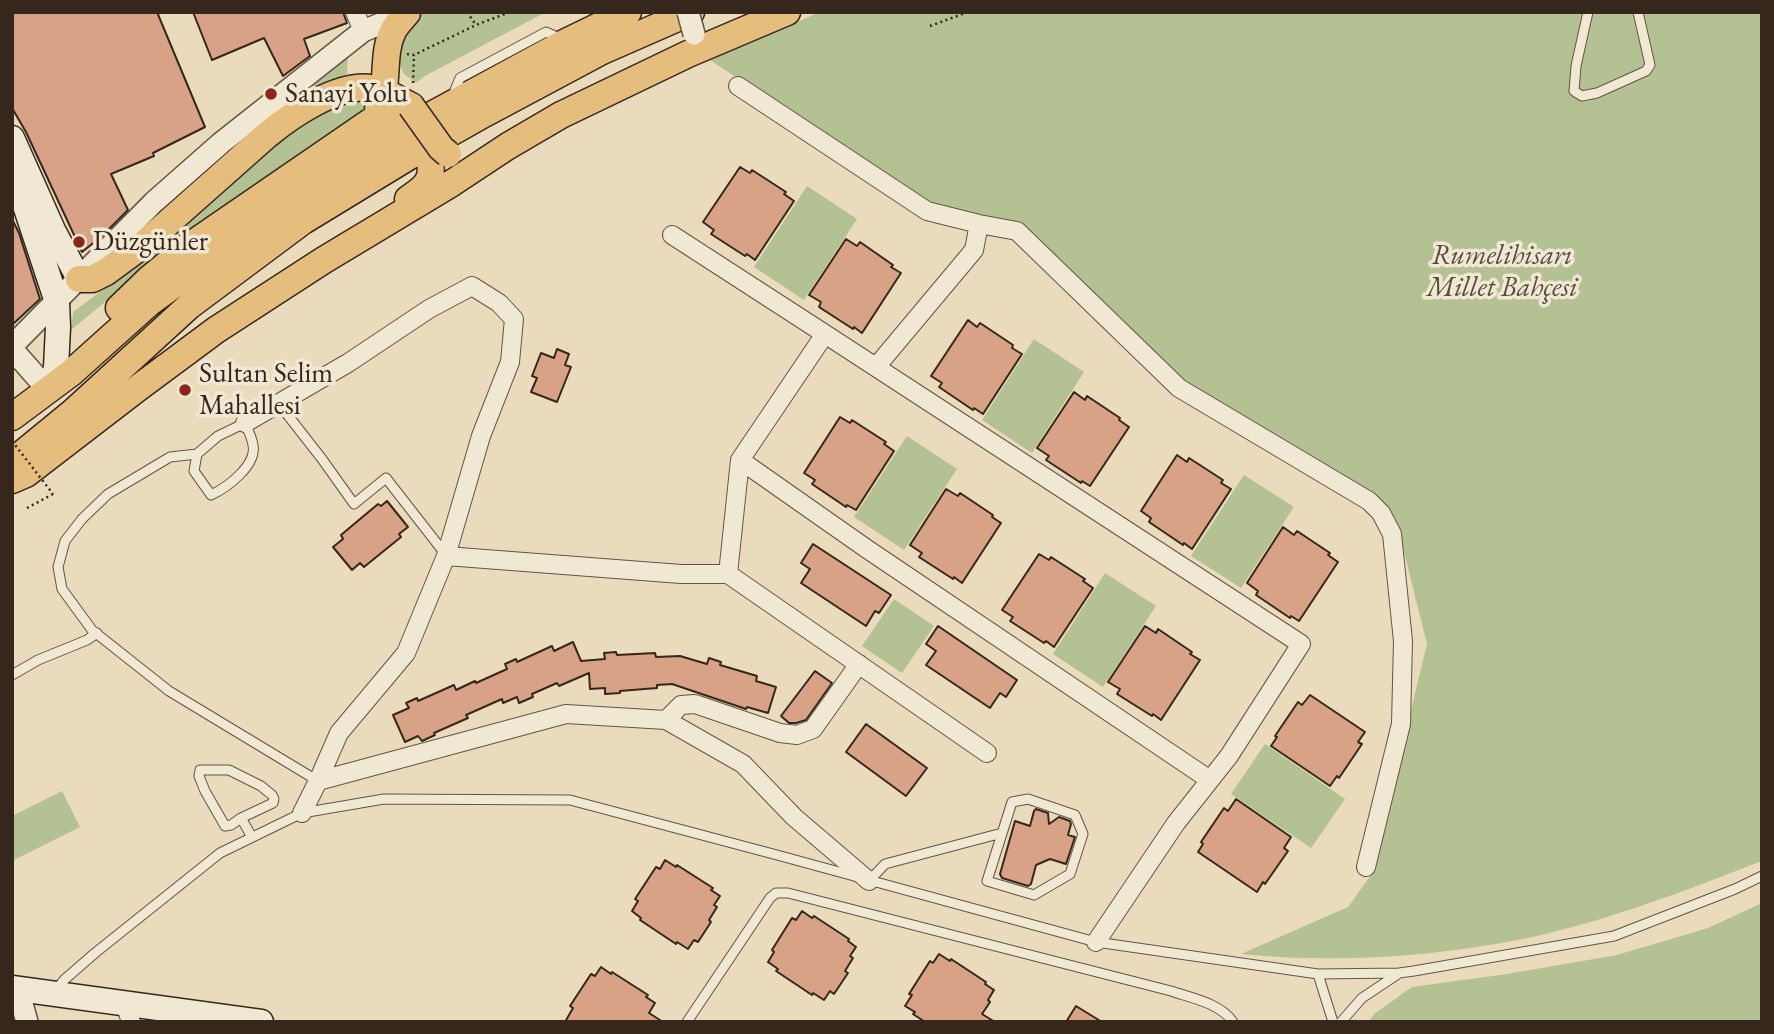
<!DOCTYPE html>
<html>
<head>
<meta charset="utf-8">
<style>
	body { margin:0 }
	#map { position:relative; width:1774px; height:1034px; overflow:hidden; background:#eadbbd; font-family:"EB Garamond",serif }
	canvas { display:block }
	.frame { position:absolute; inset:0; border:14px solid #36271c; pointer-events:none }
</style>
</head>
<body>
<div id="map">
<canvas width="1774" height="1034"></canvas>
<div class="frame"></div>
</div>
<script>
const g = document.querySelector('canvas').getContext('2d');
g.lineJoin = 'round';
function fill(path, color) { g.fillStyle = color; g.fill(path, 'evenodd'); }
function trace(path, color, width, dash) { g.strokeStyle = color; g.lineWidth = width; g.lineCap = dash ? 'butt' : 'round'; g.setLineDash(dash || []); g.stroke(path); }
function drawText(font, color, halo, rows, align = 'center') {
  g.font = font + ' "EB Garamond",serif'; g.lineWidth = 7; g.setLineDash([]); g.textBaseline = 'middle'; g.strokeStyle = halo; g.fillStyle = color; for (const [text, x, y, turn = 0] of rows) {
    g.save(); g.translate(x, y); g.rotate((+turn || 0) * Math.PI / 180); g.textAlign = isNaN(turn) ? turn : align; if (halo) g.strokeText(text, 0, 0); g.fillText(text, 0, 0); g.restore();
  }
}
fill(new Path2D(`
	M425,12H546L423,77L416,83L404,74L398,62V50L408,23Z
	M820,12H1762V861C1682,892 1602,923 1518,940C1450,953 1380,960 1311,958C1288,958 1264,956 1241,954L1348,907L1371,875L1427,644L1396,520L1389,507L1177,380L1018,224L931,206L710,60Z
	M348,53L347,74L309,88Z
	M351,101H361L367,104L363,110L345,125L134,278L71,330L73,312C123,276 169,237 215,196C253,164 305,116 351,101Z
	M807,186L857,219L804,300L754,267Z
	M1034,339L1084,372L1032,453L982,420Z
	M907,436L957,469L904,550L854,517Z
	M1244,475L1294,507L1241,588L1191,556Z
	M1105,573L1156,606L1103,687L1053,654Z
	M894,599L934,626L902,673L862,646Z
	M1265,744L1345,799L1311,848L1231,794Z
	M62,791L80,827L12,861V816Z
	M1762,903V1022H1369L1374,1014L1412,987L1507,974L1617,955L1708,928Z`), '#b4c193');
const building = new Path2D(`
	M12,12H157L205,127L153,153L154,156L111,174L128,210L101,237L82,252L26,132L12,108Z
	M193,12H343L347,23L304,39L310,56L283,76L264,38L212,60Z
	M740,167L750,173L752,170L786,192L784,194L794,201L755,260L747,254L745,256L711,234L714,230L703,222Z
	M12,219L19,233L40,299L12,325Z
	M846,239L857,246L860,242L893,265L891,267L901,273L862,333L854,327L853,329L819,307L821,302L809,295Z
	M968,320L977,327L980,323L1013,345L1012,348L1022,354L983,414L974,408L973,410L939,387L942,383L931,376Z
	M557,349L569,354L565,365L571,367L557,402L531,392L537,378L532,376L541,353L554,358Z
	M1074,392L1085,400L1087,396L1120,418L1119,420L1129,427L1090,486L1082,481L1081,483L1046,460L1049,456L1037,448Z
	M840,417L850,423L852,420L886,442L884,444L894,451L856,510L847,505L846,507L812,484L815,480L804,473Z
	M1177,455L1187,462L1189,458L1223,480L1221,483L1231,489L1192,549L1184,543L1183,545L1149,522L1151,518L1141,511Z
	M946,489L958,496L960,493L993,515L992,517L1001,523L962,583L954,577L953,579L919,557L922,553L910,545Z
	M387,501L408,527L399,534L401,537L364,567L360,563L352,570L333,547L343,539L341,535L378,504L381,506Z
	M1283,527L1294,535L1297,531L1330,553L1328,555L1338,562L1299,621L1291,616L1290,618L1256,595L1258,591L1247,583Z
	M813,544L891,595L879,613L875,611L866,626L801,583L810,569L801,563Z
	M1039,554L1049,560L1051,557L1085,579L1083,581L1093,588L1054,647L1046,641L1044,643L1010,621L1013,617L1002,610Z
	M938,626L1017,680L1006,697L1000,693L990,708L926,665L936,651L926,644Z
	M1145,626L1156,633L1158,629L1192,652L1190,654L1200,660L1161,720L1153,714L1152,716L1117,694L1120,689L1108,682Z
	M573,642L581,661L605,659L604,653L616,652L617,655L655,653L656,657L680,656L707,664L709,658L721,662L720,665L757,676L756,681L776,687L768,713L747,707L746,709L672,684L657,685V688L620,691V693L605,694V688L590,689L589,673L559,686L557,683L532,694L533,697L519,703L517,697L503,703L502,699L466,715L468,718L434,733L435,735L422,741L418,736L405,742L393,715L409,708L406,703L417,698L418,701L454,685L456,690L475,681L476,683L507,669L505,664L516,659L517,662L552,646L554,651Z
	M815,671L832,683L806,720L796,723H789L781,716Z
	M1310,695L1365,732L1358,742L1362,744L1339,778L1337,776L1330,786L1271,746L1277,737L1275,736L1298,702L1302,705Z
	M866,724L927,768L906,796L846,752Z
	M1236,799L1291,837L1284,848L1288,851L1265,884L1263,882L1257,892L1198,852L1203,844L1201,842L1224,808L1228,811Z
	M1036,809L1048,813L1049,824L1059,817L1070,821L1071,824L1068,835L1075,837L1066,864L1050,859L1036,865L1031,884L1028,886L1002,878L1000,874L1015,821L1030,826L1034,811Z
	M665,860L676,867L677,865L713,888L711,890L720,896L714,905L717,907L709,920L711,922L698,942L694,940L688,949L677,942L676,944L640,920L641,918L632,911L638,901L635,899L656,867L660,869Z
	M802,911L812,918L814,916L849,939L848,941L856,947L850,956L853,958L845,971L848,973L834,994L830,991L824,1000L813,993L812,995L776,971L778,969L768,962L774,952L772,950L792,918L796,920Z
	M939,954L950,961L951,959L986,982L985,984L994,990L988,1000L990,1002L982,1014L995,1022H925L913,1014L915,1012L905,1006L912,995L909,994L930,961L933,963Z
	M601,967L611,974L612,972L648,995L646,997L655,1003L649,1013L663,1022H565L573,1008L570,1006L591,974L595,976Z
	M1076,1006L1102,1022H1066Z`);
fill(building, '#d7a286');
trace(building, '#36271c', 2);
const service = new Path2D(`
	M1588,12L1576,66L1574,91L1582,96L1597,93L1646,71L1650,65L1638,12
	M453,95L460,78L546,32L562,39
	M279,404L322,459L354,504L386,478L446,555
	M197,454L194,471L211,495C228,487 257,465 253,445C252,438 248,430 245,423L218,436L197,454L170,457L108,494L82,519L65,541L58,567L62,589L92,630L169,691L318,781
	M12,675L38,660L87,640L97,633
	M1028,799L1075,815L1083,834L1070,874L1034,895L987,881L1012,802Z
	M241,818L273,803L274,799L272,795L261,786L229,770H200L199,776L205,791L225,826L231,825L241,818L252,837
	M869,881L885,864L1002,833
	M1318,974L1333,1022
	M55,991L64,980L95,953L220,853L302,813L384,799L570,800L777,855L1096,942L1318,974L1399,973L1414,971L1614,936L1735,889L1762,876
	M687,1022L770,898L776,893H788L1171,991C1191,998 1220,1003 1233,1022
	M1341,1022L1362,998L1398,974`);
const minor = new Path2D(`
	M355,12L363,31
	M738,86L927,211L979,224L1017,231L1179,388L1369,501L1381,513L1392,534L1403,641L1401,724L1366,867
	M672,235L825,334
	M876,367L974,250L979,224
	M245,423L348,363L429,309L472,286L499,303L514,319L510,362L481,436L446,556L406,653L339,733L318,781L302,813
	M740,460L867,549L1210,780
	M446,556L681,574H728L740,460L825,334L1301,644L1229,756L1176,823L1096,942
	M728,574L987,753
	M666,720L681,705L695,704L780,733L797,735L813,729L859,664
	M318,781L566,714L666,720L743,764L794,817L869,881
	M125,1004L131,1022`);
const tertiary = new Path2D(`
	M12,346L154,202L221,143L363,31L407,13
	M12,349L48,390
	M18,989L27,1022`);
const secondary = new Path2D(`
	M12,138L53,230L79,279
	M12,166L57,302L58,327L56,368L48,390
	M12,988L261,1022`);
const primary = new Path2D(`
	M378,109C390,85 381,55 393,31C396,25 402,19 407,13
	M408,199C426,187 435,180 429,157
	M79,279H92L106,272L144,244L267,135C291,115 338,83 371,88C385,90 399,100 411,106
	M119,308L149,279L188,247L370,122C389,114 387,113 406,124
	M12,417L71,373L149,303L282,206L393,136L566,42L628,12
	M12,462L73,412L189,306L303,221L408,157L484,114L602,51L691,12
	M12,480L26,474L138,388L216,330L324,260L452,183L508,146L561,115L688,54L787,12`);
trace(service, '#635444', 11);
trace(minor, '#635444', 20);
trace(tertiary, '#635444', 24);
trace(secondary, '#36271c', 27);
trace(primary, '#36271c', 29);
trace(new Path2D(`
	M467,12L476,25
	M930,26L968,12
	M407,54L414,55L476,25L510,12
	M413,83L414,55
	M27,508L53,494`), '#36271c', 2.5, [2, 3.5]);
trace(service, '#f1e8d4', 9);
trace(minor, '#f1e8d4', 18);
trace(tertiary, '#f1e8d4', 21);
trace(secondary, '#f1e8d4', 24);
trace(primary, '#e5be7e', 26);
const tertiaryBridge = new Path2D(`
	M688,12L694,34`);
const primaryBridge = new Path2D(`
	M411,106L441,148L448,154`);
trace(tertiaryBridge, '#635444', 24, []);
trace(primaryBridge, '#36271c', 29, []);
trace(new Path2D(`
	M12,441L53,494`), '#36271c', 2.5, [2, 3.5]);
trace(tertiaryBridge, '#f1e8d4', 21);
trace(primaryBridge, '#e5be7e', 26);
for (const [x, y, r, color] of [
	[271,94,7,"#8f2418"],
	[79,242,7,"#8f2418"],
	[185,390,7,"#8f2418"]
]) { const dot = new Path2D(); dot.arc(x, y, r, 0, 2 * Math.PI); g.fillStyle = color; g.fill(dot); trace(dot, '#f1e8d4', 2.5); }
drawText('28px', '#36271c', '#f1e8d4', [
	["Sanayi Yolu",285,94],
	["Düzgünler",93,242],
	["Sultan Selim",199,374],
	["Mahallesi",199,406]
], 'left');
drawText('italic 28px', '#564e3a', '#f1e8d4', [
	["Rumelihisarı",1502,256],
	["Millet Bahçesi",1502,288]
]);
</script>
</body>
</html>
